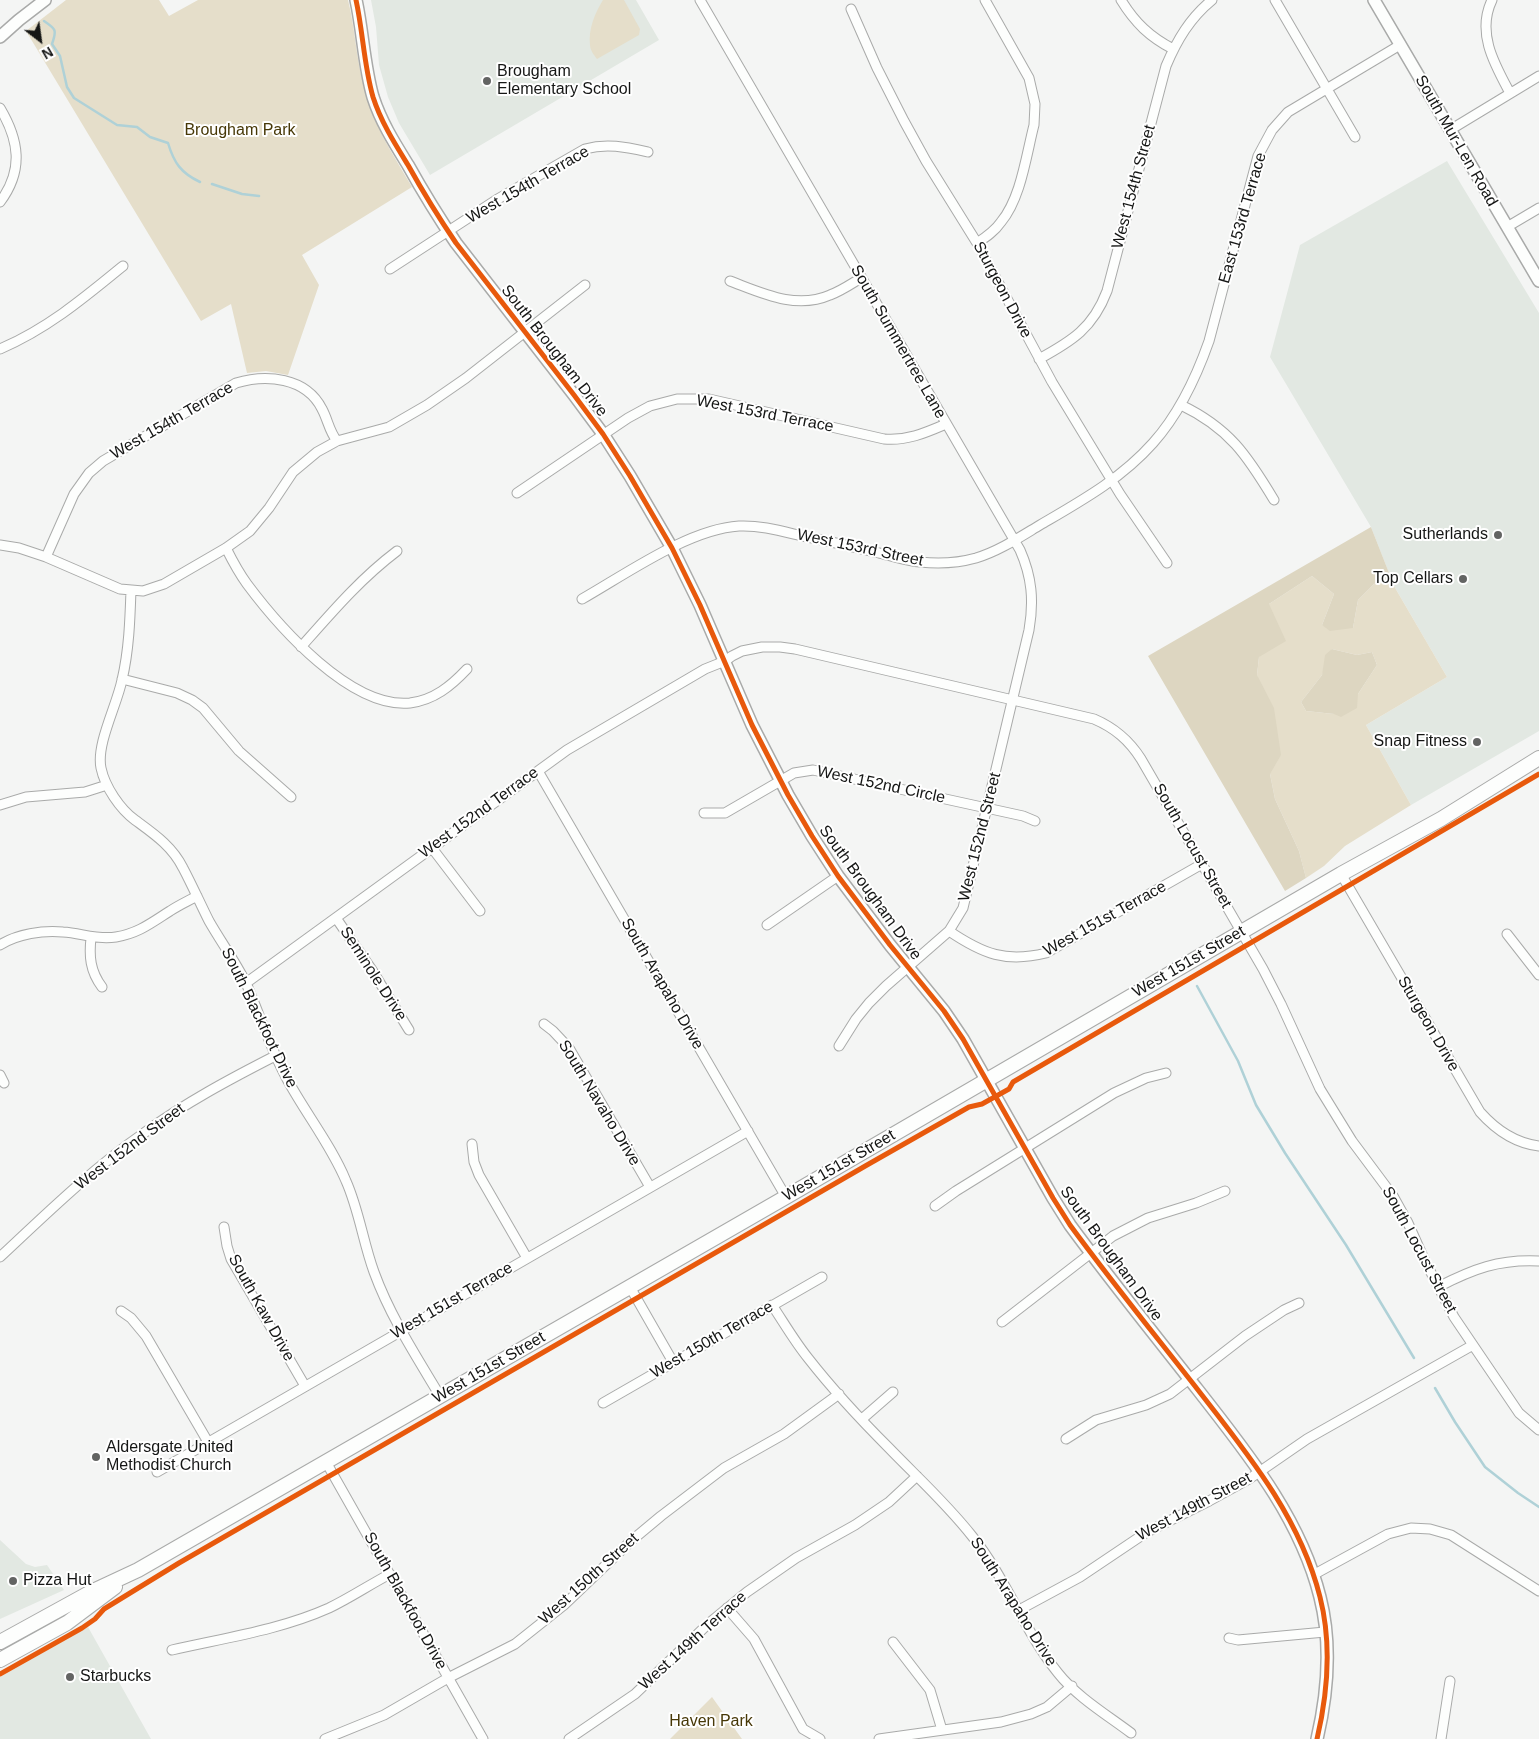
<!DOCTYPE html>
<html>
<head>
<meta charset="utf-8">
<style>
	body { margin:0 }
	#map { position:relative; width:1539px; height:1739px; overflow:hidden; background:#f4f5f4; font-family:Arial,sans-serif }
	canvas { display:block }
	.north { position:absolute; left:15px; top:15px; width:50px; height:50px; -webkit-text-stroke:4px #fff; paint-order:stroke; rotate:150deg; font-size:14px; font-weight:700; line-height:20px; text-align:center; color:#151615 }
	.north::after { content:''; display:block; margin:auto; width:18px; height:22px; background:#151615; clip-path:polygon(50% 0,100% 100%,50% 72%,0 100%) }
</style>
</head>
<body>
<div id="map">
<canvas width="1539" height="1739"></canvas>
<div class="north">N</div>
</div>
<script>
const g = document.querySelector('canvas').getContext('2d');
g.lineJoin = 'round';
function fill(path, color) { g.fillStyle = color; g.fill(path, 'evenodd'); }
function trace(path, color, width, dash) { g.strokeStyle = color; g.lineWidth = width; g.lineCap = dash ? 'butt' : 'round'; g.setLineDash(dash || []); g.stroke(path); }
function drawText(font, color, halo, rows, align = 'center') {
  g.font = font + ' Arial,sans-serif'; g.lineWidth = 4; g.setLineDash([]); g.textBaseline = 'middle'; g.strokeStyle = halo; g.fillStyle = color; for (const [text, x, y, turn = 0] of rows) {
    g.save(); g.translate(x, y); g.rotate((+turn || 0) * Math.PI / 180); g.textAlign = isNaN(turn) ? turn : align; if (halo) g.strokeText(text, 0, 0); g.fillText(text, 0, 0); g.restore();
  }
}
fill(new Path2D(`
	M371,0H636L659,40L430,175L399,123L388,97L379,65L376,27Z
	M1447,161L1539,313V731L1411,805L1366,725L1447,677L1394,586L1371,527L1270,357L1300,245Z
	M0,1540L26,1564L35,1567L47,1565L64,1590L0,1619Z
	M88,1627L151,1739H0V1677Z`), '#e2e8e2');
fill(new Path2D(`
	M66,0H159L169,16L198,0H348C355,28 356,56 363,83C371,122 393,154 412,187L302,255L319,285L288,375L266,371L247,373L231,304L201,321L26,31Z
	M603,0H624L640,29L639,35L597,59C594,55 590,50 590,45C588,29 595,13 603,0Z
	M1312,576L1334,594L1322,625L1353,628L1358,600L1374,584L1391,578L1394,586L1447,677L1366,725L1411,805L1345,846L1324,866L1306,878L1299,851L1275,799L1270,774L1257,675L1259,657L1269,604ZM1332,649L1357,655L1372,652L1377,665L1358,694L1334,714L1306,711L1301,702L1322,675Z
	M712,1697L742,1739H670Z`), '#e5deca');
fill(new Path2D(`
	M1371,527L1391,578L1374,584L1358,600L1353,628L1330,631L1322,625L1334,594L1312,576L1269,604L1286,641L1259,657L1257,675L1274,708L1281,755L1270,774L1275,799L1299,851L1306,878L1285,891L1148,656Z
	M1332,649L1357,655L1372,652L1377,665L1358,694L1357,708L1341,717L1334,714L1306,711L1301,702L1322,675L1325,655Z`), '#ddd6c1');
trace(new Path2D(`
	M44,21C56,29 57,30 52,44L60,56L67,87L74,98L117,125L137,127L150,137L168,143C174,163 181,173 200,182
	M212,184L242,194L259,196
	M1197,986L1238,1061L1256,1105L1285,1153L1346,1245L1414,1358
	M1435,1388L1455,1422L1485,1467L1518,1493L1539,1507`), '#afd1d7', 2.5);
const street = new Path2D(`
	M700,0L1020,550C1032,577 1034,601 1029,630L963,908L949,931L886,986L869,1003L856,1019L839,1046
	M1121,0C1135,23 1150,37 1173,49
	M1275,0L1355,137
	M1492,0C1476,33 1495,65 1510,93
	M851,9L877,68L904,121L926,161L977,243L1052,382L1120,494L1167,563
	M0,108C19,140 24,170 0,202
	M1450,130L1539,76
	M1507,227L1539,208
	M977,243C986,237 995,231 1001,222C1021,198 1026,156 1034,125L1035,104L1029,78L985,0
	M390,269L496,200L585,149C607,143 625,147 648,152
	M730,281C762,293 796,310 830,295C841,291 851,284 861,278
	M0,349C47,329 84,298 123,266
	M1039,359C1072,341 1093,328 1107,291L1166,66C1177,40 1190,18 1212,0
	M1181,405C1229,428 1247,455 1274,500
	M517,493L628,418L650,406L677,399H709L884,439C907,441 925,433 946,424
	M0,545L19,548L46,557L120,589L143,591L164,584L226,548L250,531L269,508L293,472L317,452L337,441L389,427L427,405L466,378L585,285
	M226,548C232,560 239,573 247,584C279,627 351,709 410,703C434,700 451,686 467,669
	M46,557L74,494L89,473L103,461L236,383C266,374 306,377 322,409C328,420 329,431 337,441
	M131,590C130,620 129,650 122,680C117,705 96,744 101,768C105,787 120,809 135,820C154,834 172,846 183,868C192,885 200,903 209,921C221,942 235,961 246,983C260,1015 270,1048 287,1079C306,1114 331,1145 346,1181C359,1210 363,1242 374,1272C390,1316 416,1356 440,1396
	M582,599C626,574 689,529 739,526C760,525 781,531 802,536C828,541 854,547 879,553C893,556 906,561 920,562C938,564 958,563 976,558C999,551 1020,537 1040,525C1081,501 1121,479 1153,443C1179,414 1196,378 1209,341L1258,156L1272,130L1288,112L1400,45
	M301,647C332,612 360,579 397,551
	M122,679L177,693L192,700L203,708L239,751L291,797
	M538,771L786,1197
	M0,805L26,797L85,792L107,785
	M704,813H725L794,773L813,770L1023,816L1035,821
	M432,848L480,911
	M1341,874L1480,1112C1496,1130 1514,1143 1539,1146
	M336,918L372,970L409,1030
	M767,925L838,876
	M949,931C983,954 1006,963 1046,953L1202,864
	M1507,934L1539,975
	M91,938C89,956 90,971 102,987
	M0,945C17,934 43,930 63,932C81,933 97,940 116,937C139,933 151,923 170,911C179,905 188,901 197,896
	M246,983L567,750L705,669L725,661L732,656L742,651L762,647H780L795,649L1094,719C1115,728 1129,740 1141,759L1263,969L1281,1004L1320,1089L1352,1141L1393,1196L1408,1223L1425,1261L1454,1317L1519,1413L1539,1430
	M544,1024L553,1031L569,1048L650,1187
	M0,1075L4,1083
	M472,1144L474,1162L479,1175L527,1258
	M935,1206L956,1191L1114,1093L1146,1078L1166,1073
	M224,1227L227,1246L231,1259L305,1386
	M0,1257C46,1214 92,1169 144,1133C185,1103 230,1079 275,1056
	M630,1287L673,1362
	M1438,1287C1473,1269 1499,1259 1539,1261
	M772,1305C784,1323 795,1342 808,1358C833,1390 861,1420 889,1448C917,1477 947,1504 972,1536C1006,1578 1024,1631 1058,1673C1076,1696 1107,1715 1131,1733
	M121,1311L131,1318L146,1336L208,1442
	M1002,1322L1113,1236L1148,1218L1196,1203L1225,1191
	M603,1403L822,1277
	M862,1419L893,1392
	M1066,1439L1096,1420L1146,1405L1170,1394L1245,1336L1284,1310L1299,1303
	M326,1462L483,1739
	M157,1472L748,1131
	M1313,1575L1388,1534L1411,1528L1430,1529L1451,1535L1539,1591
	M727,1608L754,1639L803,1729L820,1739
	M1019,1610L1080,1577L1147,1532L1209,1501L1249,1479L1307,1439L1473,1345
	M1229,1638L1238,1640L1325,1632
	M893,1642L930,1690L942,1730
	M172,1650C224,1638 280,1630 329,1608C350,1598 369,1585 390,1574
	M325,1739L384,1715L448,1678L515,1644L564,1605L631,1541L661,1516L724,1468L784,1434L839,1394
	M569,1739L635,1694L708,1624L747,1592L796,1558L855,1525L889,1502L917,1476
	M879,1739L1001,1722L1031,1714L1047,1707L1072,1686
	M1441,1739L1450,1681`);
const secondary = new Path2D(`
	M356,0C363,32 364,66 373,97C381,122 395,144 408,165C423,192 439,218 456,243L574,395L603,434L630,476L672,548L700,605L752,725L788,795L812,836L838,876L890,945L944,1011L963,1039L1053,1198L1070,1225C1111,1281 1155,1335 1198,1390C1247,1453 1300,1517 1320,1597C1332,1644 1328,1692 1317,1739
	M1374,0L1539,281
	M0,37L19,20L45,0`);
const primary = new Path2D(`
	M0,1642L93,1591L138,1570L786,1197L1341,874L1441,819L1539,758
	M0,1660L67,1623L115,1587`);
trace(street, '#a9aaa9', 11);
trace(secondary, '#a9aaa9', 14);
trace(primary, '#a9aaa9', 16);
trace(street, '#fdfefd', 9);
trace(secondary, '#fdfefd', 11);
trace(primary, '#fdfefd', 14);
trace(new Path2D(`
	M356,0C363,32 364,66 373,97C381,122 395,144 408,165C423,192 439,218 456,243L574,395L603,434L630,476L672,548L700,605L752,725L788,795L812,836L838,876L890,945L944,1011L963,1039L1053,1198L1070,1225C1111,1281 1155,1335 1198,1390C1247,1453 1300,1517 1320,1597C1332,1644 1328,1692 1317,1739
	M0,1674L82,1628L95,1619L104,1609L179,1563L867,1165L969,1107L982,1104L1009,1089L1013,1082L1539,774`), '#e8590c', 5);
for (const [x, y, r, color] of [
	[487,81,5,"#636463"],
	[1498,535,5,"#636463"],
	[1463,579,5,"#636463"],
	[1477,742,5,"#636463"],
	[96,1457,5,"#636463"],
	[13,1581,5,"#636463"],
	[70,1677,5,"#636463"]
]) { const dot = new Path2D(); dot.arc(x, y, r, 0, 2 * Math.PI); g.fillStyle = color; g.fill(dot); trace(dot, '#fff', 2); }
drawText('16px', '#151615', '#fff', [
	["Brougham",497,72],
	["Elementary School",497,90],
	["Sutherlands",1488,535,"right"],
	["Top Cellars",1453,579,"right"],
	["Snap Fitness",1467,742,"right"],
	["Aldersgate United",106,1448],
	["Methodist Church",106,1466],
	["Pizza Hut",23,1581],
	["Starbucks",80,1677]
], 'left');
drawText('16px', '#473807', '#fff', [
	["Brougham Park",240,131],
	["Haven Park",711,1722]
]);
drawText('16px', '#151615', '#fff', [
	["South Mur-Len Road",1456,141,60],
	["West 154th Terrace",528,185,-30],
	["West 154th Street",1134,187,-75],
	["East 153rd Terrace",1243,218,-74],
	["Sturgeon Drive",1002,290,62],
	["South Summertree Lane",898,342,60],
	["South Brougham Drive",554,351,52],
	["West 153rd Terrace",765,414,11],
	["West 154th Terrace",172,421,-30],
	["West 153rd Street",860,548,12],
	["West 152nd Circle",881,785,12],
	["West 152nd Terrace",479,813,-36],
	["West 152nd Street",980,837,-76],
	["South Locust Street",1192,846,60],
	["South Brougham Drive",870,893,54],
	["West 151st Terrace",1105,919,-29],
	["West 151st Street",1189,962,-30],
	["Seminole Drive",373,974,57],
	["South Arapaho Drive",662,984,60],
	["South Blackfoot Drive",259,1018,64],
	["Sturgeon Drive",1428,1024,60],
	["South Navaho Drive",599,1103,59],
	["West 152nd Street",130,1147,-37],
	["West 151st Street",839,1166,-30],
	["South Locust Street",1419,1250,62],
	["South Brougham Drive",1111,1254,54],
	["West 151st Terrace",452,1301,-30],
	["South Kaw Drive",261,1308,61],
	["West 150th Terrace",712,1340,-30],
	["West 151st Street",489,1368,-30],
	["West 149th Street",1194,1507,-28],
	["West 150th Street",589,1579,-42],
	["South Blackfoot Drive",405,1601,61],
	["South Arapaho Drive",1013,1602,58],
	["West 149th Terrace",693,1641,-42]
]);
</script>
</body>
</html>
